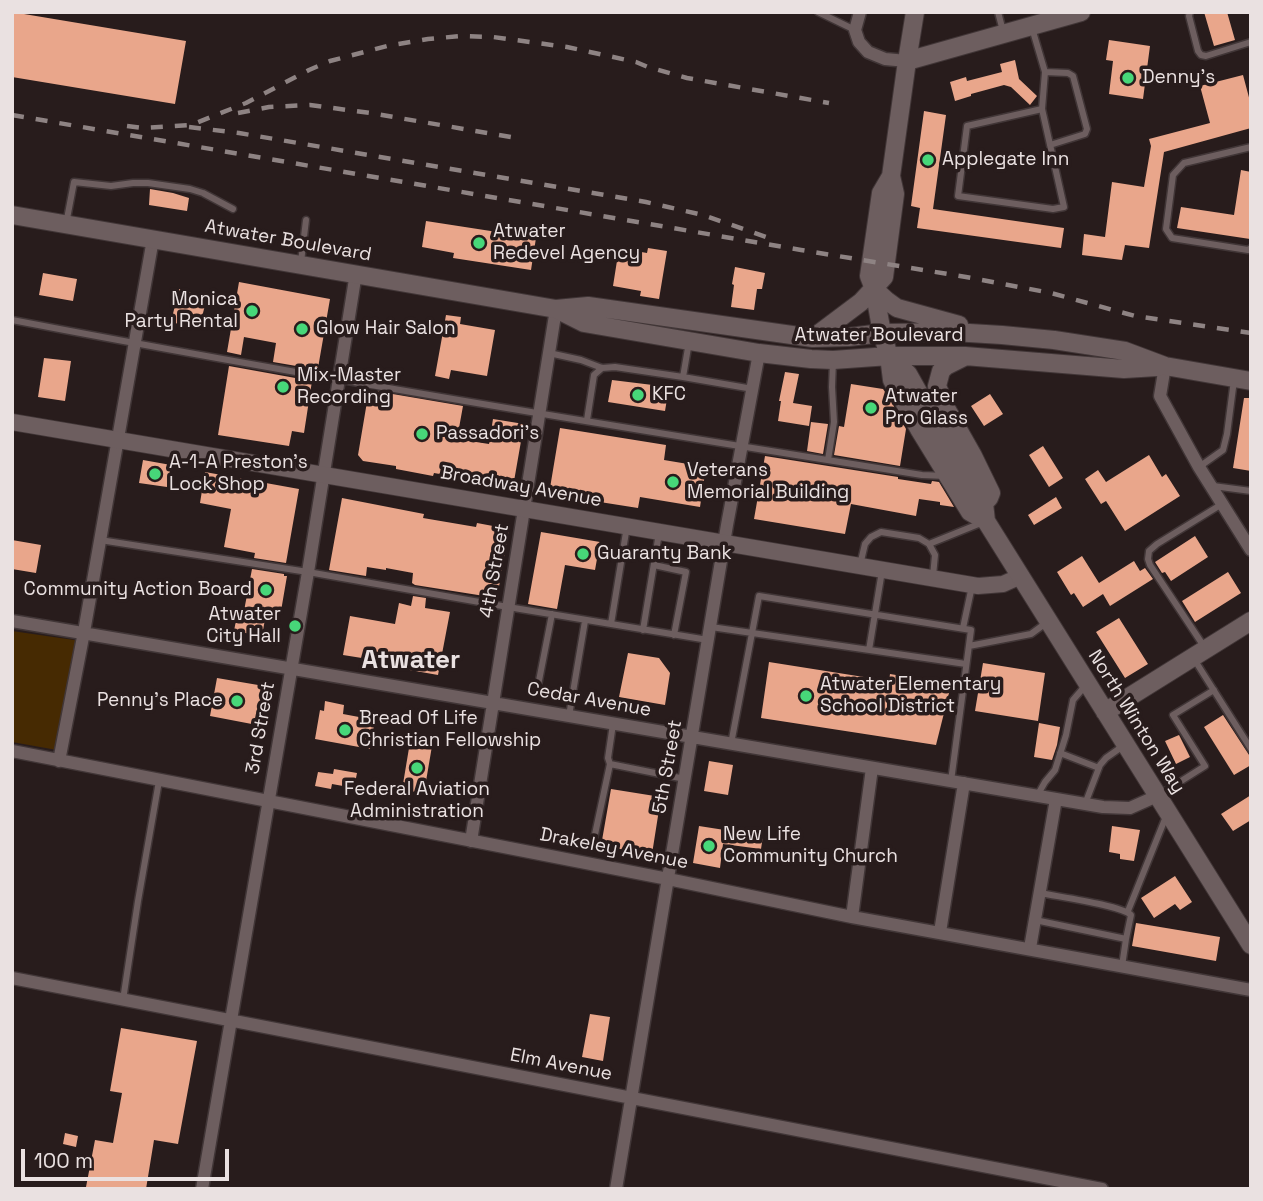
<!DOCTYPE html>
<html>
<head>
<meta charset="utf-8">
<style>
	body { margin:0 }
	#map { position:relative; width:1263px; height:1201px; overflow:hidden; background:#281c1c; font-family:"Space Grotesk",sans-serif }
	canvas { display:block }
	.frame { position:absolute; inset:0; border:14px solid #eae1e1; pointer-events:none }
	.scale { position:absolute; left:21px; top:1149px; width:208px; height:32px; box-sizing:border-box; border:4px solid #eae1e1; border-top:0; padding-left:9px; font-size:21px; line-height:24px; white-space:nowrap; color:#eae1e1; -webkit-text-stroke:5px #281c1c; paint-order:stroke }
</style>
</head>
<body>
<div id="map">
<canvas width="1263" height="1201"></canvas>
<div class="frame"></div>
<div class="scale">100 m</div>
</div>
<script>
const g = document.querySelector('canvas').getContext('2d');
g.lineJoin = 'round';
function fill(path, color) { g.fillStyle = color; g.fill(path, 'evenodd'); }
function trace(path, color, width, dash) { g.strokeStyle = color; g.lineWidth = width; g.lineCap = dash ? 'butt' : 'round'; g.setLineDash(dash || []); g.stroke(path); }
function drawText(font, color, halo, rows, align = 'center') {
  g.font = font + ' "Space Grotesk",sans-serif'; g.lineWidth = 7; g.setLineDash([]); g.textBaseline = 'middle'; g.strokeStyle = halo; g.fillStyle = color; for (const [text, x, y, turn = 0] of rows) {
    g.save(); g.translate(x, y); g.rotate((+turn || 0) * Math.PI / 180); g.textAlign = isNaN(turn) ? turn : align; if (halo) g.strokeText(text, 0, 0); g.fillText(text, 0, 0); g.restore();
  }
}
fill(new Path2D(`
	M12,631L81,641L57,750L12,742Z`), '#462a02');
fill(new Path2D(`
	M12,12L186,41L175,104L12,77Z
	M1204,12H1227L1235,40L1214,46Z
	M1109,40L1150,46L1143,99L1109,94L1113,61L1106,60Z
	M1015,60L1019,79L1037,96L1030,105L1011,87L1004,85L971,94V96L955,101L950,82L966,77L967,81L1002,72L1000,64Z
	M1243,75L1251,105V128L1164,152L1149,248L1125,245L1122,260L1082,255L1084,234L1105,237L1112,182L1144,187L1151,146L1149,139L1210,123L1200,86Z
	M924,111L946,115L933,209L1064,228L1061,248L917,228L920,208L911,206Z
	M1241,170L1251,172L1250,239L1177,228L1181,207L1234,215Z
	M150,189L173,193L189,198L187,211L149,205Z
	M426,221L536,238L531,270L453,258L454,253L422,247Z
	M619,248L647,253L648,248L667,251L659,299L640,296L641,291L613,286Z
	M735,267L765,273L762,289H757L754,310L731,307L734,285L732,284Z
	M43,273L77,279L73,301L39,295Z
	M239,282L330,299L318,368L315,367L314,369L273,362L276,343L244,337L241,355L227,352Z
	M179,289L207,297L199,329L171,322Z
	M446,315L461,317L460,324L495,330L487,376L451,370L449,379L435,376Z
	M44,358L71,361L65,401L38,397Z
	M229,366L312,381L304,433L292,431L289,446L218,435Z
	M785,372L799,374L793,403L812,406L809,426L778,421L781,401H779Z
	M612,380L669,387L665,411L608,402Z
	M851,384L883,389L890,399L906,429L900,466L834,455L839,426L844,427Z
	M369,390L463,406L457,439L489,444L493,419L524,424L513,487L434,473L433,476L396,469V466L363,461L358,455Z
	M990,394L1003,414L984,426L971,406Z
	M1244,398H1251V471L1233,468Z
	M811,422L828,424L823,454L807,451Z
	M560,428L666,445L664,460L706,467L700,507L640,497L638,508L549,494Z
	M1043,446L1063,478L1049,487L1029,455Z
	M1149,455L1162,477L1166,474L1180,496L1125,531L1106,501L1101,504L1085,479L1098,470L1106,482Z
	M765,456L898,477V479L931,484L932,481L939,482L954,507L940,505V502L919,499L916,516L851,504L845,534L754,519Z
	M143,460L171,465L167,487L139,483Z
	M205,472L299,489L286,563L254,558L255,553L224,547L231,509L200,503Z
	M1056,497L1062,508L1034,525L1028,515Z
	M342,498L424,514L423,518L476,527L477,523L509,529L497,598L415,585L412,583L413,573L386,568V570L367,567L366,576L329,570Z
	M541,532L600,542L595,570L565,565L557,609L528,604Z
	M1195,536L1208,557L1171,581L1165,572L1162,573L1155,562Z
	M12,540L41,545L36,573L12,569Z
	M1082,556L1099,583L1134,561L1140,571L1145,568L1153,579L1110,606L1103,594L1083,607L1074,593L1071,595L1057,572Z
	M252,569L284,574V576H287L281,611L267,608L262,636L234,631L237,615L243,616Z
	M1228,572L1241,593L1195,622L1182,601Z
	M413,596L426,598L425,608L450,612L438,675L387,666V662L343,655L350,616L395,624L399,603L411,606Z
	M1119,618L1148,664L1125,678L1096,632Z
	M628,653L659,658L670,673L665,705L619,697Z
	M769,662L889,681L890,674L920,679L919,686L950,689L936,745L761,718Z
	M983,663L1045,673L1038,721L975,711Z
	M217,678L264,686L257,725L210,716Z
	M325,701L344,705L343,714L375,720L370,749L315,739L320,710L324,711Z
	M1223,715L1251,758V765L1234,775L1204,727Z
	M1039,723L1060,727L1057,745L1052,760L1034,757Z
	M1179,735L1190,757L1176,764L1165,741Z
	M410,742L432,746L424,793L402,790Z
	M709,761L733,765L728,795L704,791Z
	M334,769L357,773L354,788L332,784L331,789L315,786L318,772L333,774Z
	M611,789L661,797L652,854L601,846Z
	M1251,795V820L1233,831L1221,814Z
	M699,826L763,836L761,849L723,844L720,868L693,863Z
	M1112,826L1140,830L1134,861L1120,859V854L1109,852Z
	M1175,876L1192,902L1180,910L1175,904L1154,918L1141,898Z
	M1136,923L1220,937L1216,961L1132,946Z
	M590,1014L610,1017L603,1061L582,1057Z
	M121,1028L197,1041L178,1144L154,1140L146,1189H96L86,1187L95,1140L113,1143L122,1093L110,1091Z
	M65,1133L78,1136L76,1147L63,1144Z`), '#e9a68b');
const service = new Path2D(`
	M818,12L855,30
	M998,12L1003,31
	M1190,12L1189,16L1198,51L1201,55L1206,56L1251,42
	M1032,28L1045,72L1042,109L967,126L958,196L1053,209L1064,207L1042,109
	M1045,72L1068,73L1073,76L1087,129L1085,134L1050,145
	M1251,147L1184,163L1173,175L1166,229L1172,238L1248,250L1251,248
	M66,224L74,182L111,186L133,183H148L190,189L203,193L233,209
	M301,262L306,220
	M12,320C314,378 618,427 922,475L946,476
	M689,342L683,377L753,389
	M549,353L581,360L602,368L615,367L683,377
	M587,420L594,375L602,368
	M828,460L834,422L832,387L833,361
	M1199,467L1223,450L1227,434L1234,380
	M1213,486L1251,491
	M100,540L308,572L508,607L708,640
	M929,544L981,523
	M654,565L686,572L674,635
	M860,565L865,544L871,537L881,532L919,538L929,544L935,555L933,576
	M552,614L537,691L572,696
	M611,624L627,526
	M711,627L966,664
	M963,628L972,586
	M643,630L659,533
	M969,646L1031,634L1046,623
	M1205,648L1150,565L1148,559L1149,551L1157,544L1222,504
	M869,650L882,571
	M1194,659L1251,749
	M569,716L585,621
	M613,724L608,758L610,764L685,779
	M731,744L759,596L971,630L951,781
	M1060,753L1099,768
	M1159,795L1205,766L1173,715L1214,690
	M1037,796L1045,782L1055,770L1066,735L1073,700L1086,685
	M1085,804L1100,765L1106,758L1123,746
	M594,839L610,764
	M1128,911L1167,814
	M1035,920L1126,939L1131,915C1120,905 1059,897 1040,893
	M1122,966L1126,939
	M123,1000L138,901L159,781`);
const minor = new Path2D(`
	M860,12L855,30L859,42L868,52L885,59L907,61
	M1165,366L1160,396L1199,467L1251,550
	M12,621L1103,807L1130,808L1157,796
	M12,751L668,879L852,917L1251,990
	M59,761L84,632L153,239
	M471,841L556,309
	M852,917L872,768
	M940,932L964,783
	M1030,948L1056,799
	M12,978L1102,1189
	M202,1189L308,572L356,273
	M616,1189L727,525L759,353`);
const tertiary = new Path2D(`
	M12,422L978,586L1003,584L1021,576`);
const secondary = new Path2D(`
	M907,61L1081,12
	M891,176L881,193L869,276L874,289L882,333L889,356L892,380L919,429L970,512L986,521
	M12,215L556,309L588,306L813,338L849,337L882,333L953,332L1002,335L1054,340L1125,351L1165,366L1251,381
	M874,289L886,300L897,308L959,325
	M556,309L584,323L759,353L811,359L833,360L889,356H965L1124,369L1157,367
	M813,338L861,302L884,277L895,194L891,176L907,61L915,12
	M889,356L908,374L935,422L984,503L986,521L1251,945
	M964,357L946,366L941,371L937,386L947,410L973,456L991,493L989,498L984,503
	M1105,712L1251,621`);
trace(service, '#413637', 9);
trace(minor, '#413637', 15);
trace(tertiary, '#413637', 18);
trace(secondary, '#413637', 20);
trace(service, '#6d5e5f', 6);
trace(minor, '#6d5e5f', 12);
trace(tertiary, '#6d5e5f', 16);
trace(secondary, '#6d5e5f', 18);
trace(new Path2D(`
	M238,113L269,107L310,105L370,113L511,137
	M12,115L801,250L966,277L1051,293L1135,316L1251,333
	M127,126L142,128L191,125L246,103L309,70L330,61L387,46L428,39L461,36L493,37L567,47L636,62L648,67L687,78L829,103
	M189,127L239,133L646,202L703,215L769,238`), '#8e8383', 4.5, [12, 12]);
for (const [x, y, r, color] of [
	[1128,78,7,"#47d779"],
	[928,160,7,"#47d779"],
	[479,243,7,"#47d779"],
	[252,311,7,"#47d779"],
	[302,329,7,"#47d779"],
	[283,387,7,"#47d779"],
	[638,395,7,"#47d779"],
	[871,408,7,"#47d779"],
	[422,434,7,"#47d779"],
	[155,474,7,"#47d779"],
	[673,482,7,"#47d779"],
	[583,554,7,"#47d779"],
	[266,590,7,"#47d779"],
	[295,626,7,"#47d779"],
	[806,696,7,"#47d779"],
	[237,701,7,"#47d779"],
	[345,730,7,"#47d779"],
	[417,768,7,"#47d779"],
	[709,846,7,"#47d779"]
]) { const dot = new Path2D(); dot.arc(x, y, r, 0, 2 * Math.PI); g.fillStyle = color; g.fill(dot); trace(dot, '#281c1c', 2.5); }
drawText('19px', '#eae1e1', '#281c1c', [
	["Denny's",1142,78],
	["Applegate Inn",942,160],
	["Atwater",493,232],
	["Redevel Agency",493,254],
	["Monica",238,300,"right"],
	["Party Rental",238,322,"right"],
	["Glow Hair Salon",316,329],
	["Mix-Master",297,376],
	["Recording",297,398],
	["KFC",652,395],
	["Atwater",885,397],
	["Pro Glass",885,419],
	["Passadori's",436,434],
	["A-1-A Preston's",169,463],
	["Lock Shop",169,485],
	["Veterans",687,471],
	["Memorial Building",687,493],
	["Guaranty Bank",597,554],
	["Community Action Board",252,590,"right"],
	["Atwater",281,615,"right"],
	["City Hall",281,637,"right"],
	["Atwater Elementary",820,685],
	["School District",820,707],
	["Penny's Place",223,701,"right"],
	["Bread Of Life",359,719],
	["Christian Fellowship",359,741],
	["Federal Aviation",417,790,"center"],
	["Administration",417,812,"center"],
	["New Life",723,835],
	["Community Church",723,857]
], 'left');
drawText('19px', '#eae1e1', '#281c1c', [
	["Atwater Boulevard",288,241,10],
	["Atwater Boulevard",879,336],
	["Broadway Avenue",521,487,10],
	["4th Street",495,571,-80],
	["Cedar Avenue",589,700,10],
	["North Winton Way",1136,722,58],
	["3rd Street",261,728,-80],
	["5th Street",668,767,-80],
	["Drakeley Avenue",614,849,11],
	["Elm Avenue",561,1065,11]
]);
drawText('bold 26px', '#eae1e1', '#281c1c', [
	["Atwater",411,661]
]);
</script>
</body>
</html>
